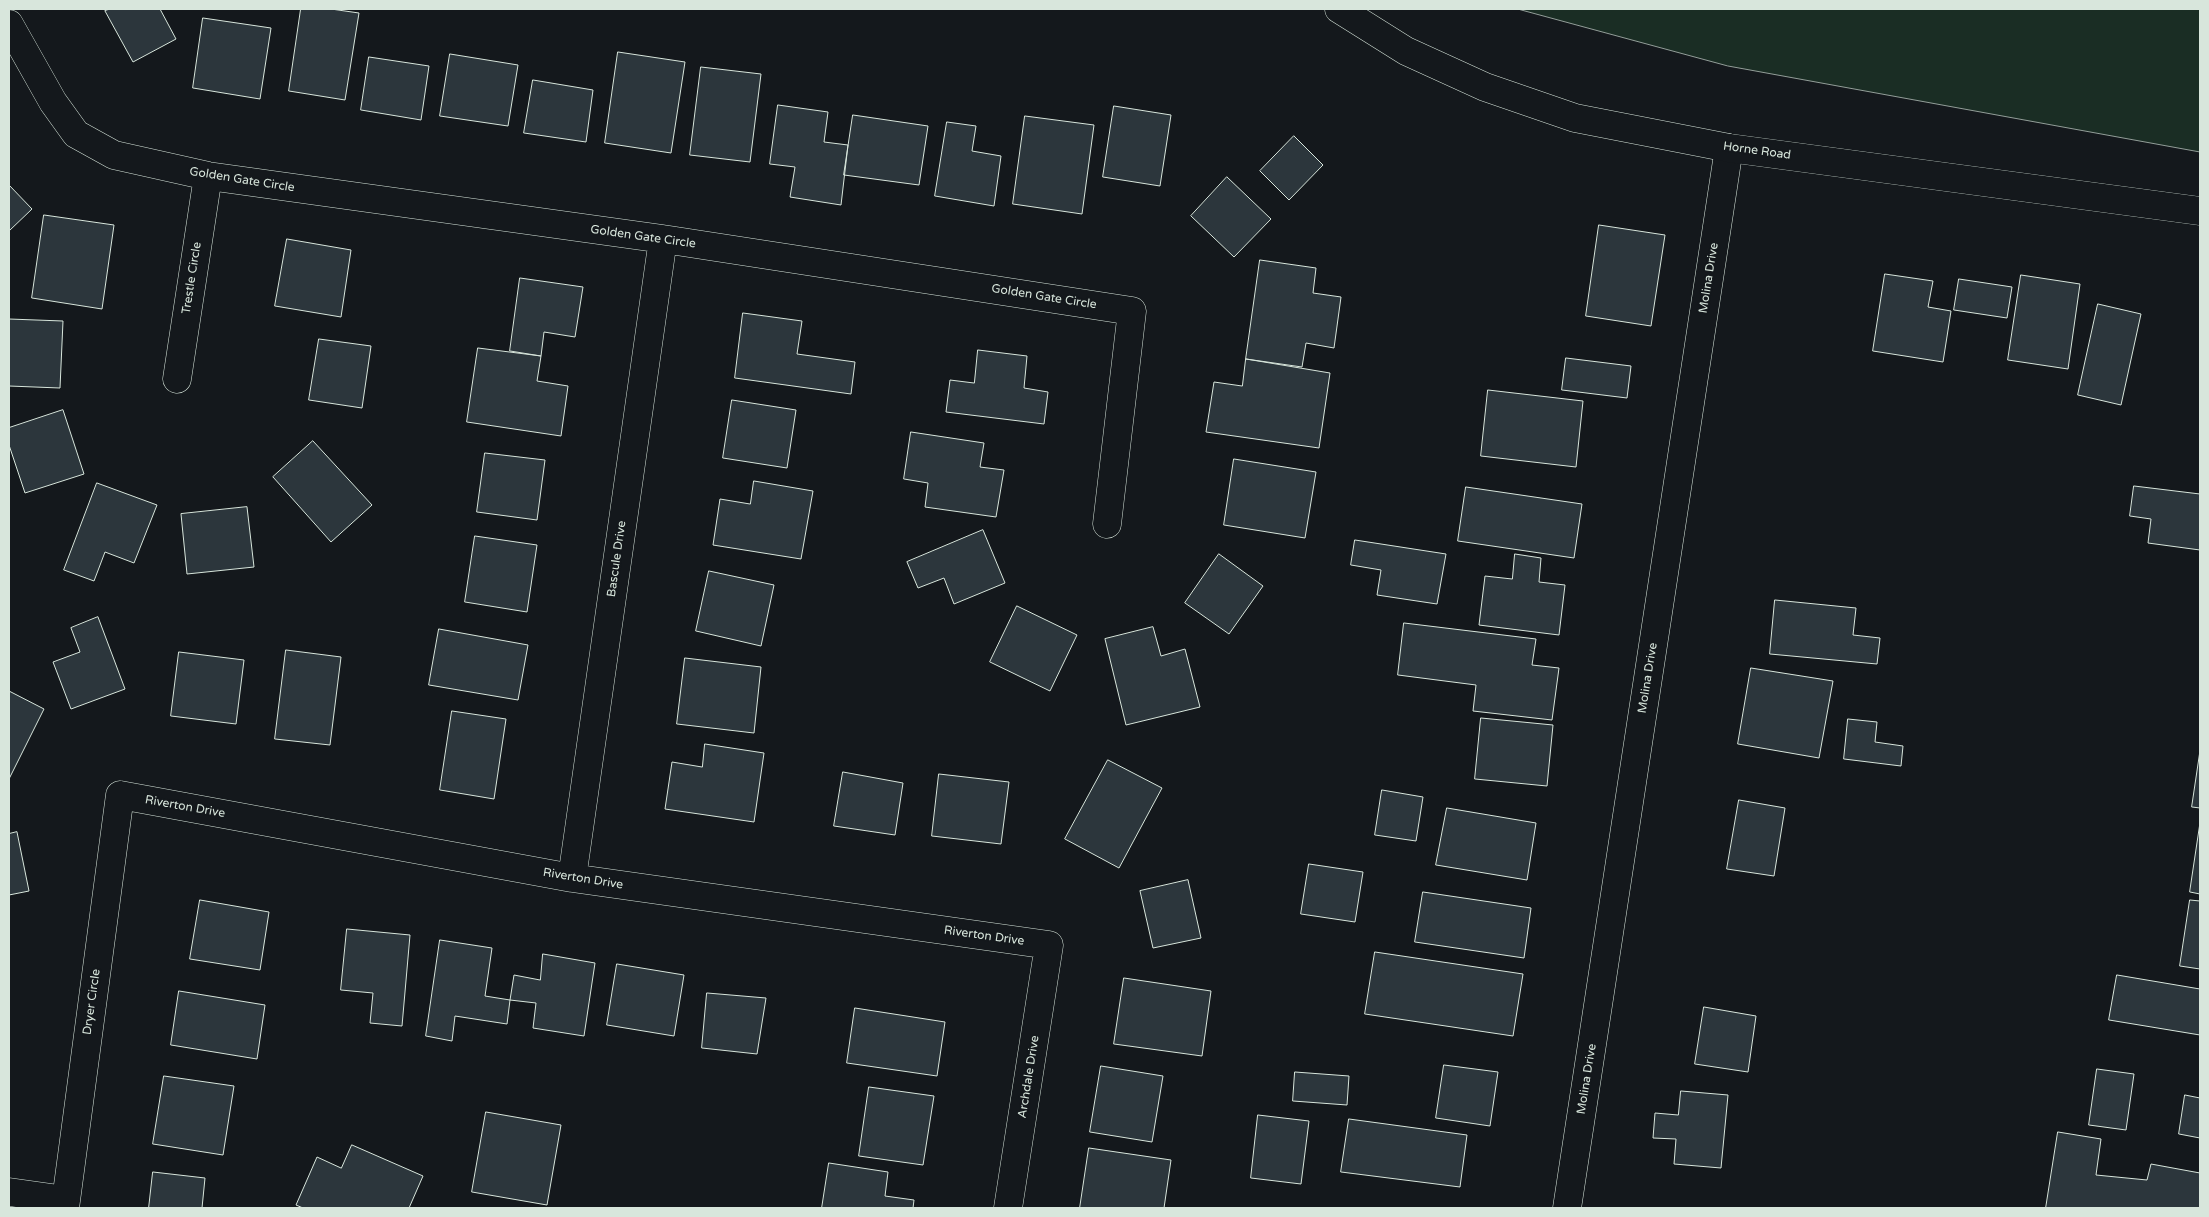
<!DOCTYPE html>
<html>
<head>
<meta charset="utf-8">
<style>
	body { margin:0 }
	#map { position:relative; width:2209px; height:1217px; overflow:hidden; background:#14181c; font-family:"Varela Round",sans-serif }
	canvas { display:block }
	.frame { position:absolute; inset:0; border:10px solid #d8e6dc; pointer-events:none }
</style>
</head>
<body>
<div id="map">
<canvas width="2209" height="1217"></canvas>
<div class="frame"></div>
</div>
<script>
const g = document.querySelector('canvas').getContext('2d');
g.lineJoin = 'round';
function fill(path, color) { g.fillStyle = color; g.fill(path, 'evenodd'); }
function trace(path, color, width, dash) { g.strokeStyle = color; g.lineWidth = width; g.lineCap = dash ? 'butt' : 'round'; g.setLineDash(dash || []); g.stroke(path); }
function drawText(font, color, halo, rows, align = 'center') {
  g.font = font + ' "Varela Round",sans-serif'; g.lineWidth = 4; g.setLineDash([]); g.textBaseline = 'middle'; g.strokeStyle = halo; g.fillStyle = color; for (const [text, x, y, turn = 0] of rows) {
    g.save(); g.translate(x, y); g.rotate((+turn || 0) * Math.PI / 180); g.textAlign = isNaN(turn) ? turn : align; if (halo) g.strokeText(text, 0, 0); g.fillText(text, 0, 0); g.restore();
  }
}
const green = new Path2D(`
	M1518,9H2200V152L1728,66Z`);
fill(green, '#1a2d24');
trace(green, '#939e99', 1);
const building = new Path2D(`
	M110,9H160L176,39L133,62L105,11Z
	M301,9H331L359,13L345,100L289,91Z
	M203,18L271,28L260,99L193,88Z
	M618,52L685,62L671,153L605,143Z
	M450,54L518,65L508,126L440,116Z
	M369,57L429,66L421,120L361,110Z
	M701,67L761,74L750,162L690,155Z
	M533,80L593,90L586,142L524,133Z
	M778,105L828,112L824,142L848,145L841,205L790,197L795,167L770,164Z
	M1114,106L1171,115L1160,186L1103,177Z
	M853,115L928,126L919,185L844,175Z
	M1025,116L1094,125L1082,214L1013,204Z
	M947,122L976,126L972,151L1001,156L994,206L935,196Z
	M1294,136L1323,165L1289,200L1260,171Z
	M1227,177L1271,219L1234,257L1191,216Z
	M9,185L32,209L9,231Z
	M44,215L114,225L102,309L32,298Z
	M1599,225L1665,235L1651,326L1586,316Z
	M287,239L351,250L341,317L275,306Z
	M1260,260L1316,268L1313,293L1341,297L1334,348L1306,343L1302,367L1246,359Z
	M1885,274L1933,281L1928,307L1951,311L1943,362L1873,351Z
	M2021,275L2080,284L2068,369L2008,360Z
	M520,278L583,287L575,337L544,332L541,356L510,351Z
	M1959,279L2012,287L2007,318L1954,310Z
	M2098,304L2141,314L2121,405L2078,395Z
	M743,313L802,321L797,354L855,362L851,394L735,378Z
	M9,319L63,321L60,388L9,386Z
	M319,339L371,346L362,408L309,400Z
	M478,348L541,356L537,381L568,386L561,436L467,422Z
	M978,350L1027,356L1024,388L1048,392L1044,424L946,412L950,380L974,383Z
	M1566,358L1631,366L1627,398L1562,390Z
	M1246,359L1330,373L1319,448L1206,432L1214,382L1242,386Z
	M1488,390L1583,401L1576,467L1481,456Z
	M732,400L796,410L787,468L723,458Z
	M63,410L84,474L25,493L9,445V428Z
	M911,432L984,443L980,467L1004,470L996,517L925,507L928,483L904,479Z
	M313,441L372,505L331,542L273,477Z
	M485,453L545,460L537,520L477,512Z
	M1234,459L1316,472L1305,538L1224,525Z
	M754,481L813,491L801,559L713,545L720,499L750,504Z
	M97,483L157,505L134,563L105,552L94,581L64,570Z
	M2134,486L2200,494V550L2148,543L2151,519L2130,516Z
	M1466,487L1582,504L1574,558L1458,541Z
	M247,507L254,567L187,574L181,514Z
	M983,530L1005,583L954,604L944,578L918,588L907,562Z
	M475,536L537,545L527,612L465,602Z
	M1355,540L1446,554L1437,604L1377,595L1381,570L1351,565Z
	M1219,554L1263,586L1229,634L1185,603Z
	M1515,554L1541,558L1539,582L1565,585L1559,635L1479,625L1485,576L1512,579Z
	M709,571L774,585L761,646L696,631Z
	M1775,600L1856,608L1853,635L1880,638L1877,664L1770,654Z
	M1017,606L1077,635L1050,691L990,662Z
	M98,617L125,689L71,709L53,662L80,652L71,628Z
	M1404,623L1536,639L1532,665L1559,668L1552,720L1473,711L1476,685L1398,675Z
	M1153,627L1161,656L1185,649L1200,707L1126,725L1105,639Z
	M439,629L528,645L518,700L429,685Z
	M286,650L341,657L330,745L275,739Z
	M179,652L244,660L236,724L171,716Z
	M685,658L761,667L754,733L677,724Z
	M1751,668L1833,681L1819,758L1738,744Z
	M9,691L44,709L9,779Z
	M452,711L506,719L494,799L440,790Z
	M1481,718L1553,725L1547,786L1475,779Z
	M1848,719L1877,722L1875,742L1903,746L1901,766L1844,759Z
	M705,744L764,753L754,822L665,809L672,762L702,767Z
	M2200,751V808L2192,807Z
	M1108,760L1162,788L1119,868L1065,839Z
	M843,772L903,783L895,835L834,826Z
	M939,774L1009,782L1001,844L932,836Z
	M1382,790L1423,797L1416,841L1375,835Z
	M1739,800L1785,808L1774,876L1727,869Z
	M1447,808L1536,823L1527,880L1436,865Z
	M2200,823V894L2190,892Z
	M17,832L29,891L9,895V834Z
	M1309,864L1363,872L1355,922L1301,914Z
	M1188,880L1201,938L1153,948L1140,891Z
	M1423,892L1531,908L1524,958L1415,942Z
	M200,900L269,912L260,970L190,959Z
	M2190,900L2200,901V969L2180,966Z
	M347,929L410,935L402,1026L370,1023L373,993L341,990Z
	M440,940L492,948L485,996L510,1000L507,1024L455,1016L452,1041L426,1036Z
	M1375,952L1523,974L1513,1036L1365,1014Z
	M543,954L595,963L584,1036L533,1028L536,1003L510,1000L514,975L540,980Z
	M617,964L684,975L674,1036L607,1025Z
	M2117,975L2200,989V1035L2109,1020Z
	M1124,978L1211,991L1202,1056L1114,1044Z
	M179,991L265,1005L257,1059L171,1045Z
	M707,993L766,998L757,1054L702,1048Z
	M1704,1007L1756,1016L1748,1072L1695,1064Z
	M855,1008L945,1022L937,1076L847,1063Z
	M1444,1065L1498,1072L1490,1126L1436,1118Z
	M1101,1066L1163,1076L1152,1142L1090,1132Z
	M2097,1069L2134,1074L2126,1130L2089,1125Z
	M1295,1072L1349,1076L1347,1105L1293,1101Z
	M164,1076L234,1086L223,1155L153,1144Z
	M869,1087L934,1096L923,1165L859,1156Z
	M1681,1091L1728,1095L1721,1168L1674,1164L1676,1139L1653,1138L1655,1113L1678,1115Z
	M2185,1095L2200,1098V1138L2179,1134Z
	M486,1112L561,1125L547,1205L472,1192Z
	M1258,1115L1309,1121L1301,1184L1251,1178Z
	M1349,1119L1467,1135L1460,1187L1341,1172Z
	M2058,1132L2101,1139L2096,1175L2147,1180L2151,1164L2200,1173V1208H2046Z
	M352,1145L423,1176L409,1208H303L296,1205L317,1157L341,1168Z
	M1089,1148L1171,1160L1164,1208H1080Z
	M829,1163L888,1172L885,1196L914,1200L913,1208H822Z
	M153,1172L205,1178L202,1208H149Z`);
fill(building, '#2c363c');
trace(building, '#d8e6dc', 1);
const minor = new Path2D(`
	M9,24L53,102L76,134L114,155L208,176L663,239L1132,311L1107,524
	M177,379L208,176
	M572,878L663,239
	M9,1192L66,1200
	M65,1208L120,795L572,878L1049,945L1008,1208
	M1567,1208L1729,148`);
const major = new Path2D(`
	M1339,9L1406,51L1485,87L1575,118L1729,148L2200,211`);
trace(minor, '#d8e6dc', 29);
trace(major, '#d8e6dc', 29);
trace(minor, '#14181c', 28);
trace(major, '#14181c', 28);
drawText('12px', '#d8e6dc', '#14181c', [
	["Horne Road",1757,151,8],
	["Golden Gate Circle",242,180,9],
	["Golden Gate Circle",643,237,8],
	["Trestle Circle",192,278,-81],
	["Molina Drive",1709,278,-81],
	["Golden Gate Circle",1044,297,9],
	["Bascule Drive",617,559,-82],
	["Molina Drive",1648,678,-81],
	["Riverton Drive",185,807,10],
	["Riverton Drive",583,879,9],
	["Riverton Drive",984,936,8],
	["Dryer Circle",92,1002,-82],
	["Archdale Drive",1029,1077,-81],
	["Molina Drive",1587,1079,-81]
]);
</script>
</body>
</html>
